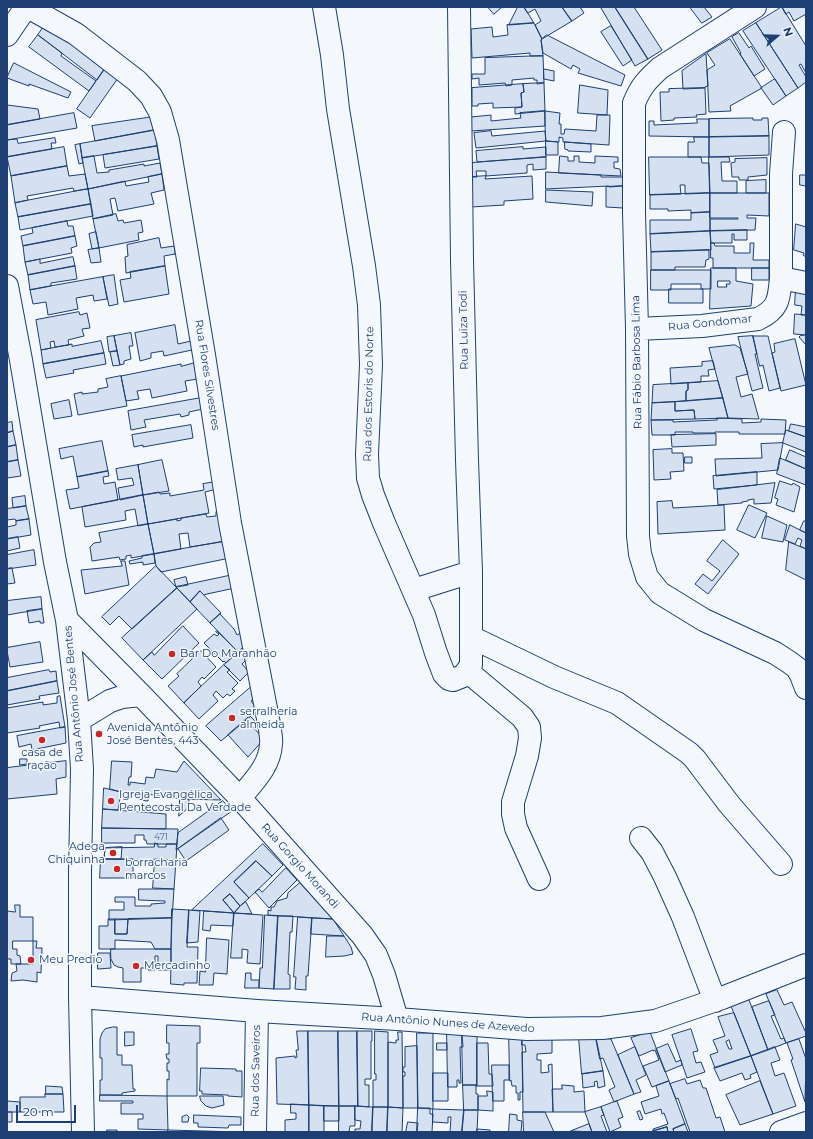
<!DOCTYPE html>
<html>
<head>
<meta charset="utf-8">
<style>
	body { margin:0 }
	#map { position:relative; width:813px; height:1139px; overflow:hidden; background:#f4f7fb; font-family:Montserrat,sans-serif }
	canvas { display:block }
	.frame { position:absolute; inset:0; border:8px solid #1d3f73; pointer-events:none }
	.north { position:absolute; left:757px; top:16px; width:40px; height:40px; -webkit-text-stroke:3px #f4f7fb; paint-order:stroke; rotate:70deg; font-size:11px; font-weight:700; line-height:16px; text-align:center; color:#1d3f73 }
	.north::after { content:''; display:block; margin:auto; width:14px; height:18px; background:#1d3f73; clip-path:polygon(50% 0,100% 100%,50% 72%,0 100%) }
	.scale { position:absolute; left:16px; top:1105px; width:60px; height:18px; box-sizing:border-box; border:2px solid #1d3f73; border-top:0; padding-left:5px; font-size:12px; line-height:14px; white-space:nowrap; color:#1d3f73; -webkit-text-stroke:3px #f4f7fb; paint-order:stroke }
</style>
</head>
<body>
<div id="map">
<canvas width="813" height="1139"></canvas>
<div class="frame"></div>
<div class="north">N</div>
<div class="scale">20 m</div>
</div>
<script>
const g = document.querySelector('canvas').getContext('2d');
g.lineJoin = 'round';
function fill(path, color) { g.fillStyle = color; g.fill(path, 'evenodd'); }
function trace(path, color, width, dash) { g.strokeStyle = color; g.lineWidth = width; g.lineCap = dash ? 'butt' : 'round'; g.setLineDash(dash || []); g.stroke(path); }
function drawText(font, color, halo, rows, align = 'center') {
  g.font = font + ' Montserrat,sans-serif'; g.lineWidth = 3; g.setLineDash([]); g.textBaseline = 'middle'; g.strokeStyle = halo; g.fillStyle = color; for (const [text, x, y, turn = 0] of rows) {
    g.save(); g.translate(x, y); g.rotate((+turn || 0) * Math.PI / 180); g.textAlign = isNaN(turn) ? turn : align; if (halo) g.strokeText(text, 0, 0); g.fillText(text, 0, 0); g.restore();
  }
}
const building = new Path2D(`
	M488,7H502L494,14Z
	M518,7H524L534,23L509,25Z
	M524,7H562L572,21L542,39L535,25L541,21L535,9L528,13Z
	M562,7H580L584,13L572,21Z
	M602,7H615L648,59L635,66L601,8Z
	M615,7H634L662,50L648,59Z
	M690,7H704L712,17L702,23Z
	M782,7L806,46V73L801,64L799,65L806,77V82L798,88L756,23Z
	M782,7H806V14L794,21L789,12L786,14Z
	M47,22L106,67L97,80L38,35Z
	M534,23L542,39L541,40L543,56H530V53L472,58L471,29L492,27L493,37L508,35L507,25Z
	M756,23L798,88L786,96L743,31Z
	M611,26L632,60L623,66L601,32Z
	M739,33L749,48L751,46L765,69L754,76L740,54L741,53L732,37Z
	M38,35L62,53L61,56L96,81L89,91L29,47Z
	M547,35L625,75L621,86L578,73L580,69L573,65L571,69L543,53L541,40Z
	M730,39L762,88L730,106L731,111L709,112L707,70L715,65L707,53Z
	M706,54L708,86L705,87V88L683,89L682,71Z
	M543,56L544,83L537,84V80H534V78L512,80V85L506,86L505,83L479,85V78L472,79V74H485V58Z
	M14,63L71,92L68,98L29,84V86L7,78Z
	M106,67L118,78L90,118L77,109Z
	M544,69L554,71V81L544,79Z
	M775,79L786,96L773,105L761,88Z
	M544,83L545,111L515,114V108L522,107L521,93L524,92L523,84Z
	M523,84L524,92L521,93L522,107L493,108V103L478,104V106H472V88Z
	M580,85L608,90L607,115L578,113Z
	M705,88L706,114L696,115L697,117L674,118V120L661,121L660,92H669V89Z
	M7,105L38,109L40,119L7,125Z
	M545,111L560,113L559,124H561V134H564L565,129L596,131L597,115H610L609,145L565,142H563V138L559,137V142L546,141Z
	M545,111V126L471,131V117L491,115V121L521,118L520,113Z
	M74,113L77,128L7,140V125Z
	M153,117L155,130L95,141L92,126Z
	M749,118H753V120H762V118H768L769,136L709,137V119Z
	M697,119H709V137L649,136V121H654V125L697,123Z
	M155,130L157,146L82,158L80,144Z
	M491,131L492,136L545,131L546,141L476,148L474,133Z
	M769,136V155L709,157V137Z
	M694,137H709V157H688V142H694Z
	M55,138L56,143H51L52,149L7,157V140L17,139L18,143Z
	M546,141L558,142V155H546Z
	M565,142L591,144V152L568,151V150L565,149Z
	M80,144L83,163L79,164L75,145Z
	M157,146L159,159L105,168L103,155Z
	M64,147L67,166L11,176L7,157Z
	M523,147V149L546,147V157L477,162L476,151Z
	M94,156L97,173L109,172V170L144,164V166L160,163L162,174L88,189L82,158Z
	M560,156L568,157V161H574V156H579V162L595,163V156L618,157V162H614V168L620,169L621,176L559,173Z
	M546,157V169L533,170V164L527,165V173L486,176V171H476L477,177H472V163Z
	M649,157H701L702,163H709L710,193L685,194V185H680L681,194L650,195Z
	M709,157H729L730,162H721L722,181H737V193H710Z
	M767,158V175L748,177V180H739V177H732L731,163L735,162V159Z
	M67,166L69,176L85,174L88,189L74,191L73,188L27,196L28,200L15,203L11,176Z
	M546,172L601,175V177H623V186L609,187V186L546,189Z
	M162,174L164,190L151,193L154,204L118,211L115,198L110,199L113,215L93,219L88,189L125,181L126,186L149,182L148,177Z
	M800,175H806V186L800,185Z
	M486,176L485,179L532,176L533,199L504,201V205L471,207L472,177Z
	M766,180V193H746V181Z
	M623,186V208L606,207V187Z
	M88,189L91,204L18,217L15,203Z
	M546,190L593,192L592,206L546,202Z
	M710,193V212L691,213V210L668,211V209H650V195Z
	M710,193H769V216L747,215V218H756L755,230L710,231V219H738V218H710Z
	M91,204L93,216L20,230L18,217Z
	M710,212V231L650,234V220H691V213Z
	M116,214L118,221L123,220L124,223L141,220L143,232L138,233L139,240L99,248L93,219Z
	M67,221L68,226H73L75,236L23,246L21,236L33,233L32,228Z
	M796,224L806,227V257L803,255L804,253L794,250Z
	M747,230V240H734V234H732V243H711L710,231Z
	M710,231L711,250L651,252L650,234Z
	M96,232L99,248L92,249L89,234Z
	M75,236L77,246L71,248L72,253L25,262L23,246Z
	M159,238L161,248L174,246L175,251V254L164,256L165,266L126,273L125,257L128,256L127,245Z
	M711,243H714L715,246H734V253H750V243H754L753,260H769V268H713V258H711Z
	M99,248L101,262L91,263L88,250Z
	M709,250V259L706,260L705,267H675V270H651V252Z
	M73,257L75,266L28,275L25,262L40,259V263Z
	M75,266L77,279L51,283V286L30,290L28,275Z
	M165,266L169,294L124,302L120,280L131,278L130,272Z
	M711,268H736V281L753,284L751,306L710,309ZM718,281H730V284H726L727,287H718Z
	M752,268H769V280H752Z
	M651,270H711V289H701V284H671V290H651Z
	M114,275L118,304L109,306L103,277Z
	M103,277L107,299L94,301L93,295L76,298L78,309L48,315L46,302L33,304L30,290Z
	M796,288L806,289V315H801L802,306L795,305Z
	M669,289H703V303H669Z
	M79,312L80,315L87,313L90,328L82,329L84,336L68,340L69,345L55,347L54,341L50,342L51,348L41,350L36,320Z
	M795,314L806,315V335L794,334Z
	M175,325L178,344L191,341L192,350L164,356L163,351L151,353V358L140,361L135,333Z
	M131,333L133,346H129L131,359L124,361V364L120,365L114,336Z
	M806,335V345L799,337L800,336Z
	M114,336L117,351L109,352L107,337Z
	M753,336H768L780,388L769,391L763,365L760,366Z
	M753,336L757,354H755L763,388L752,391L738,337Z
	M795,339L806,385L781,391L772,353L775,352L774,344Z
	M101,341L104,353L43,364L41,350L72,344V346Z
	M735,345L740,348L748,374L736,377L741,397L752,394L759,419L728,418L709,348Z
	M117,351L120,365L113,366L110,352Z
	M104,353L106,364L73,370L74,373L46,378L43,364Z
	M713,361L715,369L708,370L709,376H701V382L671,384L670,368L702,366V362Z
	M195,363L198,379L185,381L187,391L152,398L150,389L137,391L139,399L126,401L121,376L181,364V366Z
	M121,376L127,406L78,415L74,394L82,392V394L98,392V389L108,387L106,379Z
	M718,381L723,398L686,401V391L688,390V383Z
	M688,383V390L686,391V401L652,403L653,385Z
	M201,398L203,409L189,412V415L181,417L180,414L144,420L146,427L131,430L128,411Z
	M723,398L728,418L695,419L694,410L675,411V402Z
	M69,400L72,416L54,419L51,404Z
	M675,402V411L694,410L695,419L651,420L652,403Z
	M717,418L742,419V423L761,422V419L786,420L785,434H739V432H715V433H693V432H675V435H652L651,420H673V422L717,420Z
	M12,422L13,431L7,433V423Z
	M791,424L806,427V437L789,431Z
	M191,425L193,438L143,447V445L134,447L132,435Z
	M786,430L806,437V452L783,443Z
	M13,431L16,445L7,447V433Z
	M716,434V445L672,447L671,435Z
	M102,441L108,471L77,477L73,456L61,459L59,449Z
	M783,443L778,470L716,476L715,459L762,458L761,444Z
	M16,445L18,460L7,462V447Z
	M672,449V453H683L684,471L670,472L671,479L654,480L653,450Z
	M790,450L806,457V469L786,460Z
	M685,457H692V463H685Z
	M780,458L806,469V485L777,474Z
	M18,460L21,476L7,478V462Z
	M162,460L169,491L143,495L138,465Z
	M138,465L143,495L120,500L118,488L134,485L132,478L118,480L116,469Z
	M108,471L109,476L103,477L104,484L115,482L118,500L70,509L66,490L79,488L77,477Z
	M757,472V485L714,489L713,476Z
	M780,481L792,485L793,483L800,487L794,512L776,505L778,499L775,498Z
	M216,482L217,489L205,492L209,513L148,524L143,495L159,492L160,494L170,493V496L204,490L203,484Z
	M775,483L771,503L754,504V499L748,500V501L742,502V503L718,505L717,490Z
	M143,495L148,524L138,526L135,509L125,511L126,520L85,527L82,507Z
	M25,496L26,506L13,508L12,498Z
	M672,501L673,508L724,505L725,530L658,534L657,502Z
	M749,505L767,513L755,538L737,530Z
	M26,506L29,519L16,521L15,519L7,520V509Z
	M221,511L227,541L190,547L188,533L179,534L181,549L154,554L148,524L177,519V521L181,520V518L206,514L207,517L216,516V512Z
	M767,516L787,525L783,542L762,538Z
	M29,519L31,535L7,539V527L16,525V521Z
	M804,521H806V533L800,530Z
	M148,524L154,554L131,558V555L126,556V559L120,560L119,557L92,561L90,547L94,543L101,542L99,533Z
	M790,525L806,533V549L800,546L802,540L798,538L795,544L785,540Z
	M18,537L20,548L7,551V539Z
	M723,540L739,554L708,594L695,584L703,574L712,581L720,571L707,561Z
	M227,541L230,558L161,572L156,566L154,554Z
	M789,542L806,549V580L786,570Z
	M34,550L36,565L7,569V555Z
	M154,554L155,563L143,565V562L130,564L129,561L142,558V556Z
	M121,561H125L129,585L85,594L81,570L122,566Z
	M156,566L177,588L132,629L119,616L110,625L102,617Z
	M12,568L15,583L7,584V569Z
	M233,575L235,588L207,594L204,595L200,591L190,602L176,587Z
	M186,577L188,585L176,587L174,580Z
	M177,588L197,609L143,660L122,638Z
	M200,591L221,613L210,623L190,602Z
	M41,597L42,609L7,615V601Z
	M42,609L44,623H40V621L29,623L27,611Z
	M220,614L234,629L237,635L242,632L246,645L238,652L210,623Z
	M183,626L199,643L162,679L143,660L152,652L154,655Z
	M217,631L238,652L226,663L224,661L223,662L204,643L214,634L217,636L219,634L216,632Z
	M40,642L43,662L10,667L7,651V645L8,647Z
	M246,645L248,658L242,664L249,672L240,681L224,665Z
	M201,651L216,667L204,679L202,677L198,682L201,686L184,703L168,686L179,676L177,674Z
	M224,665L230,670L227,672L238,683L232,689L235,691L230,696L227,694L223,698L216,691L213,695L218,701L199,719L184,703Z
	M49,670L50,672L56,671L57,681L7,691V678Z
	M57,681L59,693L39,696L40,699L7,705V691Z
	M251,687L256,697L251,701L258,710L221,741L206,726Z
	M60,696L65,727L60,728L59,722L39,726L40,728L7,733V708L43,702V705L57,703V697Z
	M250,716L255,721L251,725L264,739L248,757L228,735Z
	M65,727L66,743L32,750L31,744L19,747L17,736Z
	M20,759H27V764L20,765Z
	M66,761V777L56,779L57,794L7,799V768Z
	M112,761L132,762L131,777H129L128,785H130V782L145,784L146,777L154,778L156,769L177,772L184,761L221,800L180,799L140,793L121,792L110,789Z
	M104,788L121,792L118,810L103,809Z
	M140,793L149,795L148,801L139,800Z
	M180,799H189V807L179,816Z
	M223,801L232,811L176,850L178,833Z
	M103,809L166,814V829L102,828Z
	M221,818L229,830L186,861L178,849Z
	M102,828L178,829L177,844H147L146,840H144V835H135V843H102Z
	M155,843L158,844V847H166V844H177L176,860L104,859L105,848L154,847Z
	M263,844L283,865L272,876L256,861L234,882L249,898L240,906L230,894L223,900L234,913L192,910Z
	M122,847L121,859H104L105,848Z
	M101,859H133V878H100Z
	M155,859L176,860L174,889L153,888Z
	M256,861L272,876L249,898L234,882Z
	M286,868L297,880L269,908L255,892L259,889L262,892Z
	M300,883L333,919L268,915V910L271,911V907H274L277,901L287,898L288,893Z
	M139,889H174L172,918L109,920V910H124V902H115V897H135V906H151V904L165,903V901L139,900Z
	M230,894L240,906L234,913L223,900Z
	M246,902L252,914L234,913L240,906Z
	M15,905H20V917H33V964H11V959H7V911L15,912Z
	M172,909L189,910L187,947H198L197,983H184V985L171,984Z
	M189,910L200,911L198,942L187,943Z
	M204,911L234,913L233,926L211,925L210,931L203,930Z
	M234,913L263,915L260,964L247,963L248,950L242,949V958H231Z
	M265,915L278,916L274,989L259,988L260,968H262Z
	M278,916H293L292,932H290L288,974L290,975V989H274Z
	M298,917L312,918L308,976H306V990L295,989L296,977H294Z
	M172,918L171,949H155L151,942L115,940V949H99V926H108V919H115V934H127L128,919Z
	M312,918L333,919L344,936L311,934Z
	M115,919H128L127,934H115Z
	M327,936H344L351,947L353,954L344,956L326,957Z
	M207,938L229,940L227,974L214,973L213,985H199L200,971L205,972Z
	M13,941H37L36,948H42L41,973L37,972V982L23,980L11,981L12,973L17,971L16,964H21L20,956L17,955V949H13Z
	M111,949H171V970H158V956H155V970H148V968H141V982H123V968L118,967L114,965L111,959Z
	M98,953H110L111,968L98,969Z
	M246,973H251V980H259V988H245Z
	M777,990L784,1005L792,1002L806,1033V1036L786,1043L766,994Z
	M749,1000L768,1050L751,1056L731,1006Z
	M769,1001L775,1015L771,1016L781,1039L784,1038L786,1043L768,1050L752,1007Z
	M734,1013L751,1056L715,1068L710,1055L718,1052L713,1040L725,1036L718,1017ZM729,1040L732,1049H729L726,1042Z
	M167,1025L200,1026V1043H197V1096H167V1079L169,1080V1071H167V1063H169V1059H167L166,1054H169V1043H167Z
	M113,1027H117V1055H122V1065H132L133,1089H135V1091L122,1093V1095H100V1080H102V1058H100V1039L102,1033L105,1029Z
	M691,1029L698,1051L693,1052L696,1063L701,1062L705,1072L687,1078L672,1035Z
	M297,1031H308L309,1105L277,1104L276,1058L295,1056V1058L297,1057L296,1050H298Z
	M308,1031H338L339,1106L309,1105Z
	M338,1031H357L358,1106H339Z
	M357,1031H372V1041H371V1079H365V1085H369V1107L358,1106Z
	M375,1031L388,1032V1107H373V1080H376V1074H375Z
	M125,1032H134V1045L125,1046Z
	M398,1032H402L403,1108L388,1107V1042L396,1043V1040H398Z
	M650,1032L669,1081L652,1087L643,1066L659,1060L655,1050L653,1051V1050L639,1056L631,1038Z
	M417,1033H433V1109L418,1108Z
	M447,1034H462L463,1047H460L461,1083H459V1080H457V1087H448Z
	M462,1034H477V1086H476V1085H463Z
	M509,1035L522,1036L523,1092H520V1100H518V1093H516V1086H512L511,1080L510,1081Z
	M522,1036L552,1037V1053L537,1054V1060H541V1073L549,1072L548,1065L552,1064L553,1112H523L522,1052H526L525,1045H522Z
	M579,1038H596L603,1071L582,1074Z
	M596,1038L611,1039L634,1094L614,1102L609,1090L615,1087L603,1058L600,1059Z
	M799,1039L806,1059L805,1102L791,1060L793,1059L787,1043Z
	M437,1043H447V1050H437Z
	M477,1043H488L489,1074H492L493,1086H477Z
	M668,1044L676,1062L681,1060L682,1065L665,1072L656,1049Z
	M417,1046L418,1108H403V1076H405V1072H403V1067H405V1047Z
	M635,1047L646,1075L636,1080L641,1092L634,1094L618,1055Z
	M775,1047L780,1060L771,1063L775,1076L784,1073L796,1106L773,1114L751,1056Z
	M751,1056L757,1072L750,1075L751,1078L745,1080L742,1073L720,1081L714,1068Z
	M492,1065H509V1080H504V1101H493Z
	M201,1068L236,1069V1071H242V1097L228,1096V1095L202,1094V1091H200Z
	M603,1071L605,1086L598,1088L597,1081L594,1082L595,1086L583,1088L582,1074Z
	M433,1073H448V1101H433Z
	M685,1079L687,1084L700,1080L703,1088H706L716,1118L720,1117L725,1132H690L678,1098L676,1099L670,1084Z
	M669,1081L685,1124L673,1129L674,1132H668L667,1127L653,1131V1129L668,1124L664,1113L662,1114L661,1109L645,1114L641,1102L659,1096L656,1086Z
	M760,1081L773,1114L740,1125L726,1095Z
	M463,1085H476V1094H478V1110H464Z
	M562,1085L574,1086V1092L584,1091L585,1112H553L552,1089H562Z
	M46,1086L62,1087L63,1094H46Z
	M487,1091L493,1092V1111L478,1110V1096H487Z
	M45,1094H63L64,1112H20V1097H45Z
	M100,1095L167,1096L168,1130L138,1129V1119H143V1114H121V1103H133V1101H100Z
	M200,1096H223L224,1105L212,1108L206,1106L201,1101Z
	M7,1101L20,1102V1112H7Z
	M617,1101L623,1117L618,1119L621,1127L610,1132L601,1107Z
	M291,1104L309,1105V1132H285V1120L296,1119V1113H291Z
	M309,1105L324,1106V1132H309Z
	M324,1106H339V1121H324Z
	M339,1106H355V1126H350L349,1132H339Z
	M355,1106L373,1107L372,1132H355V1129H360L361,1121L355,1120Z
	M373,1107H388L387,1132H372Z
	M388,1107L403,1108L402,1132H387Z
	M601,1107L604,1115L601,1116L607,1132H592L585,1112Z
	M418,1108H430V1114H433L432,1132H417Z
	M433,1109L464,1110L462,1132H450L451,1117H448V1123L433,1122Z
	M464,1110H478L477,1132H462Z
	M640,1111L643,1119L640,1120L637,1112Z
	M7,1112H12V1122H7Z
	M523,1112H545L554,1132H524Z
	M510,1114L517,1115V1120L522,1121L521,1132H509Z
	M187,1115L189,1117L188,1122H182V1117Z
	M194,1115L241,1117V1125H229L228,1128L198,1127V1123H194Z
	M408,1122L418,1123L417,1132H406Z
	M589,1124L592,1132L571,1131Z
	M685,1124L688,1132H674L673,1129Z
	M667,1127L668,1132H654L653,1131Z
	M477,1129L490,1130V1132H477Z
	M107,1130H117V1132H107Z
	M168,1130L241,1132H168Z`);
fill(building, '#d5e0f0');
trace(building, '#1d3f73', 1);
const minor = new Path2D(`
	M28,7L76,34L137,81L151,96L160,112L168,140L204,355L230,523L270,729C270,734 272,739 271,744C270,766 253,782 240,798
	M324,7L332,55L338,109L364,266L369,305L371,365L367,454L368,478L373,495L384,523L424,615L436,653L444,674L449,679L453,680L463,676L467,671L471,665V572L467,460L462,260L459,7
	M755,7L660,68C647,80 641,86 634,103V212L637,329L638,536L640,554L647,577L660,593L704,620L775,653L789,662L797,668L801,675L806,688
	M7,35L26,7
	M781,278V174L784,132
	M7,286L21,360L55,562L67,620L79,720L82,769L80,872V997L83,1132
	M637,329L702,326L758,319C779,309 779,299 781,278L806,283
	M414,590L471,572
	M67,620L141,695L240,798L362,935L376,955L384,975L397,1019
	M471,637L554,677L617,703L689,753L695,759L729,804L781,864
	M467,671L522,717L529,727L530,738L527,756L513,802V814L516,828L539,879
	M79,720L110,701L122,697L141,695
	M641,838L652,852L665,877L683,917L715,1001
	M80,997L257,1011L397,1019L527,1029L602,1028L655,1021L722,998L806,965
	M255,1132L257,1011
	M781,1132L806,1123`);
trace(minor, '#1d3f73', 24);
trace(minor, '#f4f7fb', 22);
for (const [x, y, r, color] of [
	[172,654,4,"#c62828"],
	[232,718,4,"#c62828"],
	[99,734,4,"#c62828"],
	[42,740,4,"#c62828"],
	[111,801,4,"#c62828"],
	[113,853,4,"#c62828"],
	[117,869,4,"#c62828"],
	[31,960,4,"#c62828"],
	[136,966,4,"#c62828"]
]) { const dot = new Path2D(); dot.arc(x, y, r, 0, 2 * Math.PI); g.fillStyle = color; g.fill(dot); trace(dot, '#f4f7fb', 1.5); }
drawText('9px', '#4b6792', null, [
	["471",161,837]
]);
drawText('11px', '#1d3f73', '#f4f7fb', [
	["Rua Gondomar",710,323,-6],
	["Rua Luiza Todi",464,330,-91],
	["Rua Fábio Barbosa Lima",637,362,-91],
	["Rua Flores Silvestres",207,375,81],
	["Rua dos Estoris do Norte",369,394,-89],
	["Rua Antônio José Bentes",74,694,-95],
	["Rua Gorgio Morandi",300,866,48],
	["Rua Antônio Nunes de Azevedo",448,1023,4],
	["Rua dos Saveiros",256,1071,-89]
]);
drawText('11px', '#1d3f73', '#f4f7fb', [
	["Bar Do Maranhão",180,654],
	["serralheria",240,712],
	["almeida",240,725],
	["Avenida Antônio",107,728],
	["José Bentes, 443",107,741],
	["casa de",42,753,"center"],
	["ração",42,766,"center"],
	["Igreja Evangélica",119,795],
	["Pentecostal Da Verdade",119,808],
	["Adega",105,847,"right"],
	["Chiquinha",105,860,"right"],
	["borracharia",125,863],
	["marcos",125,876],
	["Meu Predio",39,960],
	["Mercadinho",144,966]
], 'left');
</script>
</body>
</html>
